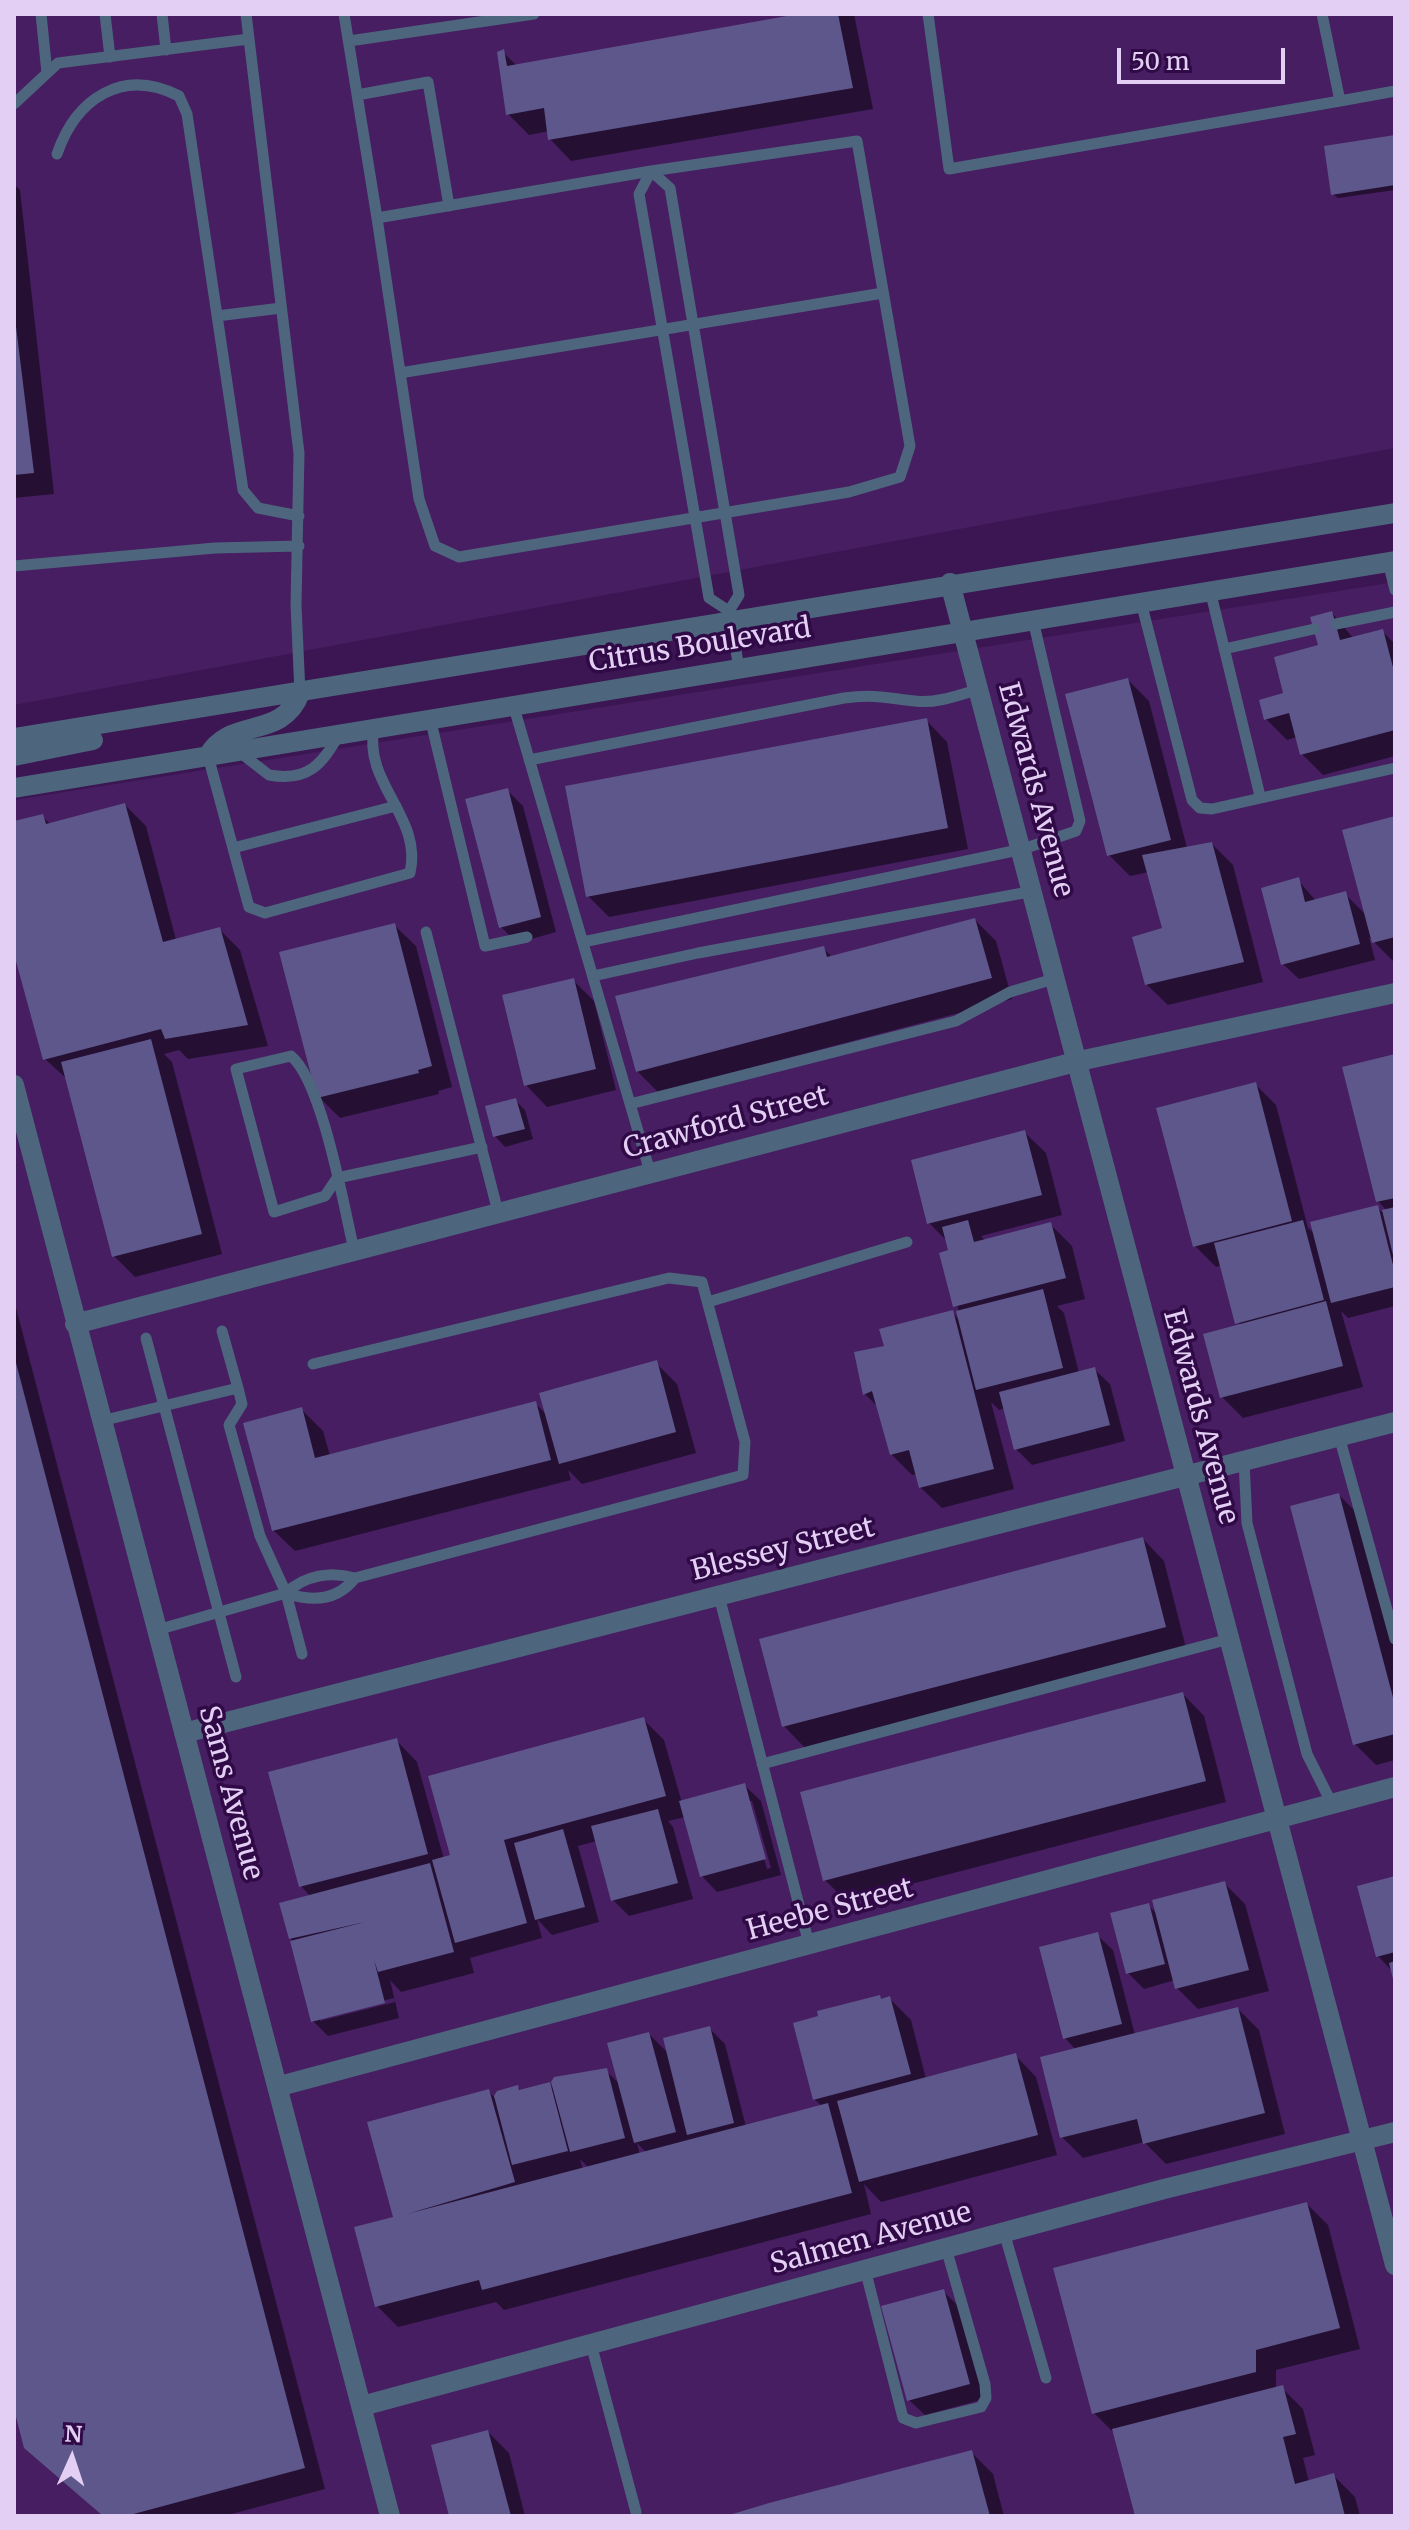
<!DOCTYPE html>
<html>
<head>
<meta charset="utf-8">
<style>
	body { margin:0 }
	#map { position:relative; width:1409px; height:2530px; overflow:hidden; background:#3b1652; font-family:Merriweather,serif }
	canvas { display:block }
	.frame { position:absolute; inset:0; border:16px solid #e3cff3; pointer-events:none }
	.north { position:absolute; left:32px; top:2418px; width:80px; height:80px; -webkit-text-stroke:6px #300a46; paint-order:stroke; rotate:3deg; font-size:22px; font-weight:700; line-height:32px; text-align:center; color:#e3cff3 }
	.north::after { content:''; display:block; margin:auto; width:28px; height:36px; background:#e3cff3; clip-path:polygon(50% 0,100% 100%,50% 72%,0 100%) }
	.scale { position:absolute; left:1117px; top:48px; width:168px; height:36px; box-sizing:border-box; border:4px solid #e3cff3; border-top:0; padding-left:10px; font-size:24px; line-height:28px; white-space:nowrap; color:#e3cff3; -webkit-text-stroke:6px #300a46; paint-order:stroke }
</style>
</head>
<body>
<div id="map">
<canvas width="1409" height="2530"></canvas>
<div class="frame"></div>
<div class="north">N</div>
<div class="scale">50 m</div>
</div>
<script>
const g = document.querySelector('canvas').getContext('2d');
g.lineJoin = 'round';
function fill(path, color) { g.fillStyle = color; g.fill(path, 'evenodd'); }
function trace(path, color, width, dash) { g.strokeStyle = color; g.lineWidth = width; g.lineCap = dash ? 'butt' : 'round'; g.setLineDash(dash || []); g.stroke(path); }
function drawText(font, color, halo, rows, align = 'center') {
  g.font = font + ' Merriweather,serif'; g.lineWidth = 7; g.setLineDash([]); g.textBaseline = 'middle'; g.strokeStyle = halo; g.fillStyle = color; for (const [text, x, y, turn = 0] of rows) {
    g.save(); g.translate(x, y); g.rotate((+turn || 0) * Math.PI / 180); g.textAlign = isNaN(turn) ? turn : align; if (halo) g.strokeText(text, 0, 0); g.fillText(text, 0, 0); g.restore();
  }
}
fill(new Path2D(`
	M14,14H1395V448L14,705Z
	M1395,582V2516H14V800Z`), '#461e61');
fill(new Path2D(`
	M806,14H854L873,109L571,161L550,139L549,131L529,135L508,114L503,52L517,66Z
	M1395,137V190L1338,198L1333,194Z
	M14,184L20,190L54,494L14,498Z
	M1332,613L1354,639L1382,631L1395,644V756L1323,775L1302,754L1297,737L1287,740L1266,719L1320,647Z
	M1128,680L1149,701L1187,848L1212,844L1233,865L1263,982L1168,1005L1146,984L1164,929L1149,872L1130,876L1109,855Z
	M926,720L947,742L968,849L609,917L588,896Z
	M507,790L523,806L556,932L517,943L501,927Z
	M125,805L146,826L176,940L219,929L240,950L268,1046L188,1059L179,1050L164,1054L172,1062L222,1254L135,1277L114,1256L68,1080L45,1059L14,946V823L42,816L51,825Z
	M1395,818V963L1369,937L1375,960L1299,979L1283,964L1298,880L1316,901L1345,894L1366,915Z
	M975,920L996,941L1012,999L658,1092L637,1071L618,997L823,948L832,957Z
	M394,925L416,946L452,1087L438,1091L439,1094L340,1118L319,1097Z
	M573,980L594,1001L616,1090L547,1107L526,1085Z
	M1395,1056V1306L1348,1318L1341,1311L1363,1387L1243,1418L1222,1397L1240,1326L1221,1265L1216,1267L1195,1246L1255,1084L1276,1105L1308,1228L1315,1234L1377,1208L1382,1212L1387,1211L1378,1201Z
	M515,1100L525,1110L533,1139L505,1147L495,1136Z
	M1024,1132L1046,1153L1062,1215L981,1236L986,1241L1050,1224L1072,1246L1085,1299L1057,1306L1064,1313L1079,1373L1094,1369L1110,1384L1125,1441L1032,1465L1016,1449L1005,1408L999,1410L991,1402L1014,1489L942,1508L920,1487L917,1474L912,1475L891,1454L878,1407L865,1394L857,1354L887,1348L952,1312L960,1321L948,1242L929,1223Z
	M14,1300L325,2489L224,2516H103L26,2447L14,2401Z
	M656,1363L677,1384L696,1453L582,1484L568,1470L571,1480L295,1551L273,1530L302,1410L323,1431L330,1456L536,1404L547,1415Z
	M1339,1495L1360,1516L1395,1651V1760L1376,1765L1355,1744Z
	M1143,1539L1164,1561L1186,1648L805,1748L784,1726L762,1640Z
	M1183,1694L1204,1716L1226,1802L846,1901L825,1880Z
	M643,1719L664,1740L682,1803L745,1786L761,1801L781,1875L717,1892L702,1876L685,1817L668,1821L673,1827L693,1899L629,1916L613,1900L597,1841L578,1846L599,1922L552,1935L537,1919L542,1938L470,1958L474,1973L401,1992L390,1980L399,2018L328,2036L312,2020L291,1938L311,1897L301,1886L396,1740L417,1762L444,1859L454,1856ZM748,1801H752L771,1868L767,1869ZM394,1998L395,2002L320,2021V2017Z
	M1395,1878V1979L1393,1972L1378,1956Z
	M1224,1883L1245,1904L1269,1991L1198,2009L1177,1988L1175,1980L1144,1989L1128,1973L1148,1905L1157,1914Z
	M1097,1935L1113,1950L1135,2035L1238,2009L1259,2030L1285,2134L1166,2164L1144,2142L1083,2158L1062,2137L1076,2050L1065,2038Z
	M890,1999L911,2020L926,2079L1015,2055L1036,2077L1057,2155L881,2202L864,2184L871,2214L504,2310L496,2302L398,2327L377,2306L396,2219L488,2091L495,2098L518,2087L521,2091L549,2084L556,2091L606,2071L621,2085L649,2034L669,2054L710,2029L725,2044L746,2127L823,2107L814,2099ZM637,2143L647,2153L640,2155ZM580,2159L589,2168L583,2170Z
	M1307,2204L1328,2225L1360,2349L1276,2370V2389L1282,2388L1303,2409L1315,2455L1303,2458L1309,2482L1334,2476L1355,2497L1360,2516H1137L1116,2435L1094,2413Z
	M943,2291L959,2307L984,2399L925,2415L909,2400Z
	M488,2432L509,2453L525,2516H451Z
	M972,2453L993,2474L1004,2516H730Z`), '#0007');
fill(new Path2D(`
	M798,14H838L853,88L548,140L544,108L506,115L497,52L504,49L507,66Z
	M1395,135V185L1331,195L1324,146Z
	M14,310L34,473L14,475Z
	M1332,611L1340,640L1383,629L1395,675V730L1300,755L1289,713L1264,720L1259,700L1283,693L1274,657L1318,645L1310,617Z
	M1128,678L1171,840L1107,856L1065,694Z
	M927,718L948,828L586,897L565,786Z
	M508,788L541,917L499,928L465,799Z
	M125,803L163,942L220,927L248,1025L165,1039L161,1029L43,1060L14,954V821L43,814L46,824Z
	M1395,816V937L1372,943L1342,830Z
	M1212,842L1244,962L1145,985L1132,937L1162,928L1142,855Z
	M1299,877L1305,902L1346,891L1360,944L1281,965L1261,888Z
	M975,918L992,978L636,1072L615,996L824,946L827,957Z
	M395,923L432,1066L418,1070L419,1073L317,1098L279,952Z
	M574,978L596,1069L524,1086L502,995Z
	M151,1039L202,1234L112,1257L61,1062Z
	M1395,1054V1198L1376,1202L1342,1067Z
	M1256,1082L1292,1221L1193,1247L1156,1108Z
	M516,1098L525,1129L493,1137L485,1106Z
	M1025,1130L1042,1195L927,1224L911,1160Z
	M1378,1205L1395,1273V1287L1331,1303L1310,1222Z
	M1395,1207V1258L1394,1259L1382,1210Z
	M968,1220L974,1242L1051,1222L1066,1278L953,1307L939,1253L948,1250L942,1227Z
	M1303,1220L1324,1300L1235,1324L1214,1243Z
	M1043,1289L1063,1368L976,1390L956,1311Z
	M1326,1301L1343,1366L1220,1398L1203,1334Z
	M953,1310L994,1469L919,1488L909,1450L890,1455L872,1391L863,1395L854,1352L884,1346L879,1329Z
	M15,1359L305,2468L126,2516H103L24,2448L14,2409Z
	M657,1360L676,1432L559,1464L539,1393Z
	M1095,1367L1110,1425L1014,1450L999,1392Z
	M536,1401L551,1460L272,1531L243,1423L302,1407L315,1458Z
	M1339,1493L1395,1705V1734L1353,1745L1290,1506Z
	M1143,1537L1166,1627L782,1727L759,1639Z
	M1183,1692L1206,1781L823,1881L800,1792Z
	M644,1717L666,1796L504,1840L527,1923L455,1943L432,1860L450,1855L428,1776Z
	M397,1738L428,1854L299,1887L268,1772Z
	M745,1783L766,1859L700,1877L679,1801Z
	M658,1809L678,1883L611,1901L591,1826Z
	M563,1829L585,1907L535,1920L514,1843Z
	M430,1863L454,1952L378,1972L374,1960L385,2003L311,2022L290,1941L365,1922L289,1939L279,1903Z
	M1395,1876V1952L1376,1957L1357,1886Z
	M1225,1881L1249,1970L1175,1989L1152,1900Z
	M1149,1903L1165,1964L1126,1974L1110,1913Z
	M1098,1932L1122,2024L1063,2039L1039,1947Z
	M1395,1961V1983H1394L1389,1963Z
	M880,1995L881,1999L890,1996L911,2074L813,2100L793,2023L818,2016L817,2011Z
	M1238,2007L1265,2113L1143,2144L1137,2119L1060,2138L1040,2057Z
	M710,2026L734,2123L687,2135L663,2038Z
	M649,2032L676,2132L634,2143L607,2043Z
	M1016,2053L1038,2135L859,2182L837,2101Z
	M607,2068L625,2138L570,2152L551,2082L554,2077Z
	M550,2082L568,2151L512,2165L494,2096L497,2091L518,2085L519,2090Z
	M489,2089L515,2182L407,2214L828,2103L852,2193L482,2290L479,2280L375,2307L354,2227L393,2217L367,2122Z
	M1307,2202L1340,2328L1256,2350V2372L1092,2414L1053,2268Z
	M944,2289L970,2384L907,2401L881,2306Z
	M1283,2385L1296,2434L1283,2437L1295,2484L1334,2473L1345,2516H1135L1112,2429Z
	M488,2430L511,2516H449L431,2445Z
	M972,2450L990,2516H726L769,2503Z`), '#5e578b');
trace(new Path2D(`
	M41,14L47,73
	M105,14L110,57
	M162,14L166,50
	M246,14L299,453L296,605L300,693
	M344,14L377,218
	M928,14L949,169L1340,101L1322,14
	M349,41L534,14
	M357,95L428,82L449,206
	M1340,101L1395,91
	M14,104L58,63L249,39
	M857,141L910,446L900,477L849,492L459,557L435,546L419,499L377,218L651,171Z
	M57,154C76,99 122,67 179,96L187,114L243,490L258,508L299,516
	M217,316L281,308
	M400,373L883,293
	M1388,562L1395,590
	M14,566L215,548L299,546
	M1210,590L1260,796
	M1141,602L1192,800L1200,808L1212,809L1395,768
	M729,611L709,598L639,194L651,171L670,188L739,595L729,611L739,668
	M1336,624L1395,612
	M1224,649L1314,629
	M513,704L650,1172
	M430,718L485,946L527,937
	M238,751L269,775C309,782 322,764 340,733
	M208,756L249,907L265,913L410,873C423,817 363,784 374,728
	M529,760L844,698C873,694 887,698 915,701C936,704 959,695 979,689
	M233,848L396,806
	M426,932L498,1212
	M583,942L1023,849L1076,831L1080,821L1033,620
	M593,976L698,953L1034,891
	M630,1104L956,1021L1010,992L1057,978
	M354,1250C344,1207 322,1081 291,1056L236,1069L274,1212L325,1196L337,1178L482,1147
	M708,1302L907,1242
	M146,1338L236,1677
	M238,1388L242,1404L229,1425L260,1536L286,1593C312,1602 337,1601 355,1578
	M101,1421L238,1388L222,1331
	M1339,1436L1395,1639
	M1244,1461L1247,1523L1307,1754L1332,1804
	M286,1593C305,1575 331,1571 355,1578L743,1475L745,1442L702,1282L669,1278L313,1364
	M719,1596L809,1944
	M157,1630L286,1593L302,1654
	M762,1764L1229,1639
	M1004,2232L1046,2378
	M865,2269L903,2418L916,2423L981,2407L986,2398L985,2384L946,2248
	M591,2344L636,2512`), '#4e657e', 11);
trace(new Path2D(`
	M14,1085L390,2516
	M75,1324L1079,1061L1395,993
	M184,1733L1395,1422
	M280,2086L1395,1787
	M362,2406L1164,2189L1395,2132`), '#4e657e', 20);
trace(new Path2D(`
	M950,583L1395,2265
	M14,738L1395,513
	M14,756L93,740
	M208,756C230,716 282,741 300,693
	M14,788L1395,561`), '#4e657e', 20);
drawText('28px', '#e3cff3', '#300a46', [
	["Citrus Boulevard",700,646,-9],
	["Edwards Avenue",1035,790,75],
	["Crawford Street",726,1123,-15],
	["Edwards Avenue",1200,1417,75],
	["Blessey Street",783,1550,-14],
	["Sams Avenue",230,1793,75],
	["Heebe Street",830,1910,-15],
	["Salmen Avenue",871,2239,-15]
]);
</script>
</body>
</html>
